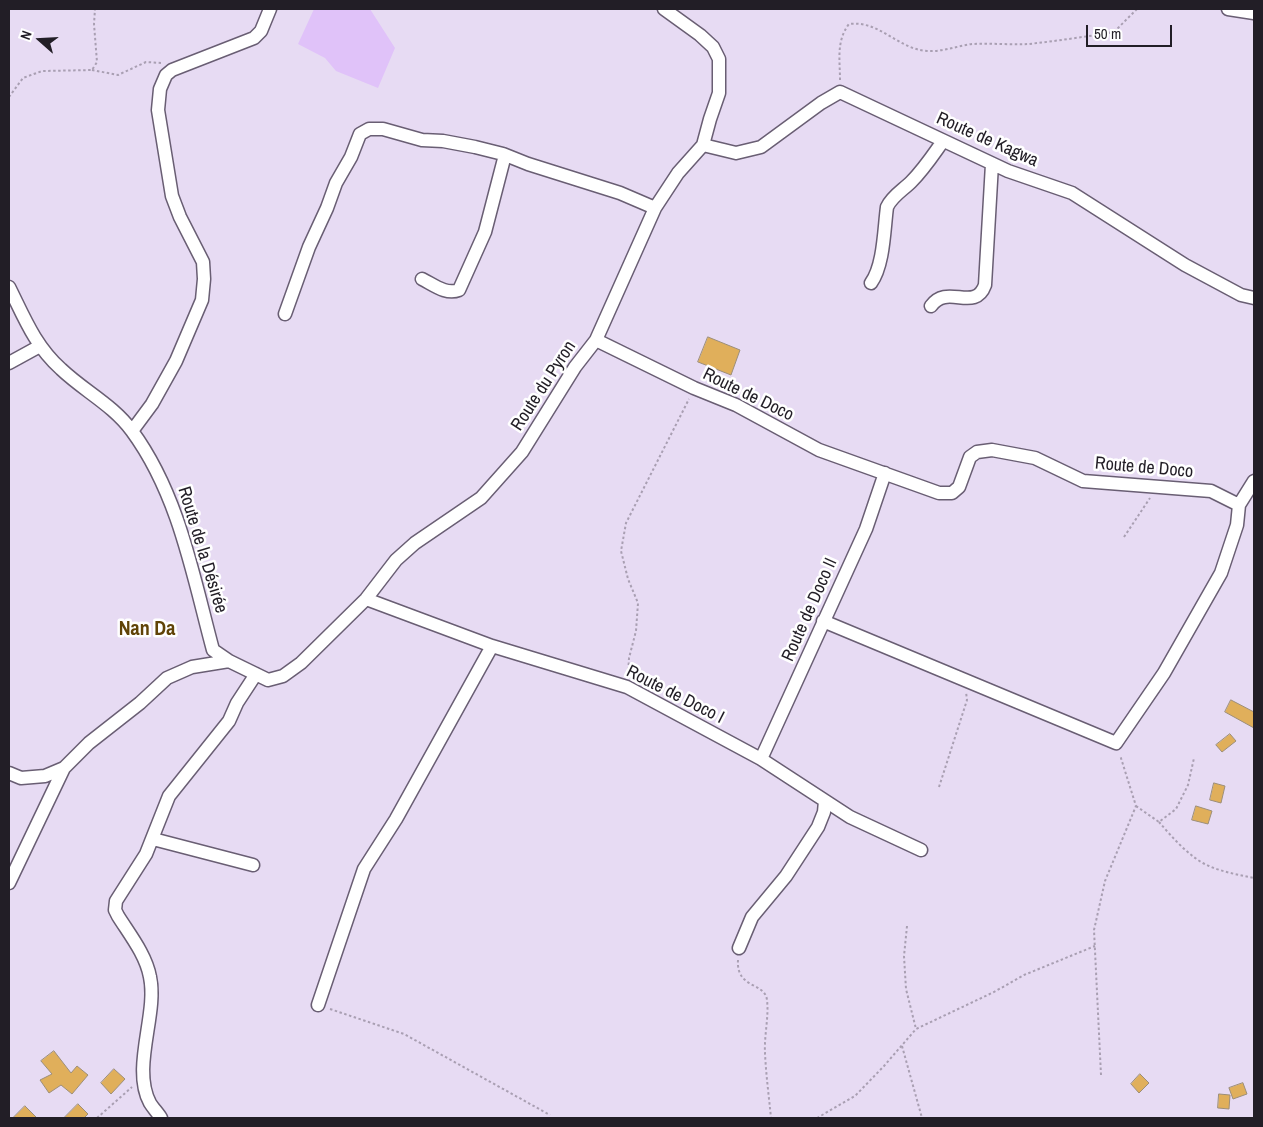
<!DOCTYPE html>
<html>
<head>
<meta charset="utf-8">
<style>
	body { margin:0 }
	#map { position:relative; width:1263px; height:1127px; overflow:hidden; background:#e7dbf3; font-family:"Archivo Narrow",sans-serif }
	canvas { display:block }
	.frame { position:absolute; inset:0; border:10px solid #221e26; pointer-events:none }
	.north { position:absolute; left:15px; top:15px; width:50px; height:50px; -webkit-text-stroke:4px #fff; paint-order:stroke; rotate:289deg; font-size:14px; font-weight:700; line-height:20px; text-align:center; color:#221e26 }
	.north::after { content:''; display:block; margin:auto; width:18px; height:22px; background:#221e26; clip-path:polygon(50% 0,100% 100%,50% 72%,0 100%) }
	.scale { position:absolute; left:1086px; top:25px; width:86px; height:22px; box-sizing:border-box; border:2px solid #221e26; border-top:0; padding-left:6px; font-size:15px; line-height:18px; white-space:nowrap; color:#221e26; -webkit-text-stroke:4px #fff; paint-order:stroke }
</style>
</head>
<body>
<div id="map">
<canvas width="1263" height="1127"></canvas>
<div class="frame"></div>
<div class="north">N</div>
<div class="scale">50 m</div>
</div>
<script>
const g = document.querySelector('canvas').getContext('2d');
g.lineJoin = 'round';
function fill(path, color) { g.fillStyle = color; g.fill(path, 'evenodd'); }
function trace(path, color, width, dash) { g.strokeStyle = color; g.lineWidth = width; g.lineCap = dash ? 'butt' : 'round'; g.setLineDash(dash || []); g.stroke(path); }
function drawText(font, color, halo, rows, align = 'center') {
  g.font = font + ' "Archivo Narrow",sans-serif'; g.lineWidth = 5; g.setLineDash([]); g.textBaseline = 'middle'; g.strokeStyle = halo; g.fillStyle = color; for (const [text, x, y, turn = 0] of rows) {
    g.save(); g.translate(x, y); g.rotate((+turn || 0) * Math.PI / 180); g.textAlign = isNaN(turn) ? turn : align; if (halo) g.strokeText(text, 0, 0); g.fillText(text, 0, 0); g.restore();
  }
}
fill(new Path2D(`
	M314,9H370L395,48L378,88L336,71L325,58L298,44Z`), '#e0c2f9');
const building = new Path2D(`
	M708,337L740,350L731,375L698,362Z
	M1231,700L1254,712V728L1225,712Z
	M1230,734L1236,741L1222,752L1216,745Z
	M1214,783L1225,786L1221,803L1210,800Z
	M1196,806L1212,811L1208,824L1192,820Z
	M54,1051L71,1073L77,1066L88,1075L72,1094L61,1085L49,1093L40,1080L52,1074L41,1061Z
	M114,1069L125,1079L111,1094L101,1083Z
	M1140,1074L1149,1083L1139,1093L1131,1084Z
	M1243,1083L1247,1094L1233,1099L1229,1088Z
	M1219,1094L1230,1095L1229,1109L1218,1108Z
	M78,1104L88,1114L84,1118H64Z
	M25,1106L37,1118H13Z`);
fill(building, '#e0af5b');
trace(building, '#9c8e79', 1);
const minor = new Path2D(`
	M1228,9L1254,13
	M703,145L736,153L761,147L821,103L840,92L1008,171L1072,193L1185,265L1241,295L1254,298
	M422,279C434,285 446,295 459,290L485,232L505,155
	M871,283C884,265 884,229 887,207C892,196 903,190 911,182C924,169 933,155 943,141
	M9,287C24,317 35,346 61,369C84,391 113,405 132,431C179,495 193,576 213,650L229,661L268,680L283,676L301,663L366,599L396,560L415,543L481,498L522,452L575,367L596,340L655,208L678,173L703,145L710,119L719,93V59L713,47L700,35L664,9
	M931,306C947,283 975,313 985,285L992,164
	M285,314L309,247L327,208L336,183L351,157L360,134L369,129H383L422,140L443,141L475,147L503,154L528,164L620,193L655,208
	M596,340L694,388L736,405L819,450L939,493H952L959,487L970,457L977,452L992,450L1035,458L1083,481L1211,491L1239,505
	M9,363L40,346
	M132,431L152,404L176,361L202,300L204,279L203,262L180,217L172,196L158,110L160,89L166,75L172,70L254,38L261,31L270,9
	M366,599L492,646L627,687L761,759L850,817L921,850
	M823,621L1116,743L1164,673L1221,573L1237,525L1239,505L1254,481
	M761,759L866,529L885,473
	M9,773L21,778L45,776L64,768L89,743L140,703L167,678L192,667L229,661
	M153,839L253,865
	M9,883L64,768
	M739,948L752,917L786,876L818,827L824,812L825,801
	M318,1005L364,869L396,819L492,646
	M161,1118C158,1113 153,1108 150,1103C131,1068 158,1014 150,977C146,955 130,935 118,916L115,910L116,901L146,854L169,796L229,721L237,703L256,674`);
trace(minor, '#695e73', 15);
trace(new Path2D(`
	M92,70L118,75L146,62L161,63
	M840,80C840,60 836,41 849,24C879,20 898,49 927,51C942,52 957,46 972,44C991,43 1011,45 1029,44C1056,41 1083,37 1109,33L1117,29L1137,9
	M9,97L23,78L42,71L92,70L97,62L94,24L95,9
	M1124,537L1150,498
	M628,675L629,658L636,631L638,603L628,579L621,551L626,523L689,399
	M939,787L967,700L966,692
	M1136,806L1159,822L1176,809L1188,785L1194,758
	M1159,822C1172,837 1190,858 1209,866C1223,872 1239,875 1254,878
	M907,926L904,956L906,989L916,1029
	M738,960C736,989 765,982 767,1000C769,1017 764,1036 765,1053C766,1075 769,1097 771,1118
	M330,1009L404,1034L550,1115
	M902,1046L922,1118
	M1101,1075L1094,930L1105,881L1136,806L1120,755
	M97,1118L132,1087
	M817,1118L855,1096L884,1066L916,1029L994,992L1024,975L1095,946`), '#a99fb2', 2, [2.5, 2.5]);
trace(minor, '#fff', 12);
drawText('18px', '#221e26', '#fff', [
	["Route de Kagwa",987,140,24],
	["Route du Pyron",544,386,-57],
	["Route de Doco",748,395,26],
	["Route de Doco",1144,468,5],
	["Route de la Désirée",202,550,73],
	["Route de Doco II",810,610,-66],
	["Route de Doco I",675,695,27]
]);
drawText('bold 20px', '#604307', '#fff', [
	["Nan Da",147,630]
]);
</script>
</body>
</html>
